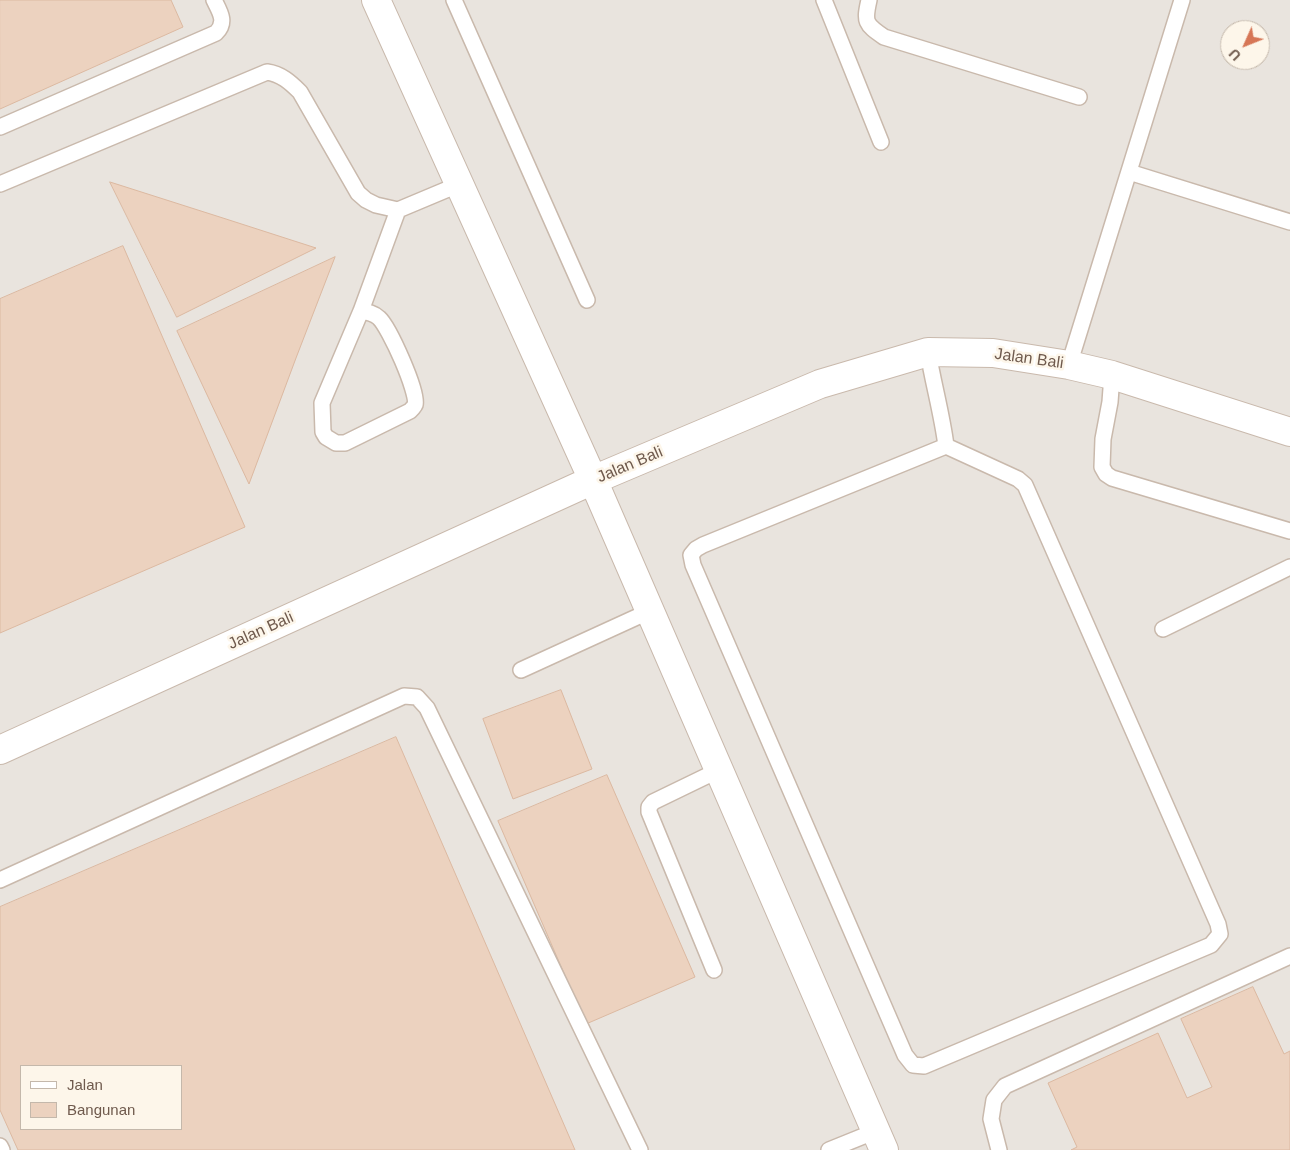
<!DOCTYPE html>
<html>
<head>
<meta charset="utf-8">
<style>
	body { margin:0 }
	#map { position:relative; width:1290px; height:1150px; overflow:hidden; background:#f9f1e4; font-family:Helvetica,sans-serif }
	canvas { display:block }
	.legend { position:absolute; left:20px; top:1065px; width:162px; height:65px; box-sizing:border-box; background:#fdf6ea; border:1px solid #c4b8ab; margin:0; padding:6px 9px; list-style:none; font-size:15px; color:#6f5a4d }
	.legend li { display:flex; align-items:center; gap:10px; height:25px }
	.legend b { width:25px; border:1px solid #c4b8ab }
	.north { position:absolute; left:1220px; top:20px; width:50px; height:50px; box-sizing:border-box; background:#fdf6ea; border:1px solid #c4b8ab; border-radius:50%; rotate:226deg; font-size:14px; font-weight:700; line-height:20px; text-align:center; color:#6f5a4d }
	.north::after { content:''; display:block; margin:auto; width:18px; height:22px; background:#d67656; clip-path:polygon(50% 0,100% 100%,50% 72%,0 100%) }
</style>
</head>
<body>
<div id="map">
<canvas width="1290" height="1150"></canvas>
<ul class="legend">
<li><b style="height:6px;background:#fff"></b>Jalan</li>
<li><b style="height:14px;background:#ecd2bf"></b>Bangunan</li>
</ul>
<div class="north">U</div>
</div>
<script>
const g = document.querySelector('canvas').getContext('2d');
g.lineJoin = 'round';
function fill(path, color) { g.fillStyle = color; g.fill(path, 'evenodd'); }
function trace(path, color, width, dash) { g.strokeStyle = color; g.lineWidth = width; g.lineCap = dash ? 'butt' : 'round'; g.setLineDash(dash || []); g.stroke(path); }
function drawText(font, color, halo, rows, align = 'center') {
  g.font = font + ' Helvetica,sans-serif'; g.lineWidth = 5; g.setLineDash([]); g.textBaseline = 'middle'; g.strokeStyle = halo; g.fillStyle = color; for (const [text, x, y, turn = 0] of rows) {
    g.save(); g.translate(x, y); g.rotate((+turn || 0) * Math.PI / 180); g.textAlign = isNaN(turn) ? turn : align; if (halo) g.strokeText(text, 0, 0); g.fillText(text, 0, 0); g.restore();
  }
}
fill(new Path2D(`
	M0,0H1290V1150H0ZM1230,30H1260V60H1230ZM21,1066H181V1129H21Z`), '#e9e4de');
const building = new Path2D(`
	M0,0H171L183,27L0,109Z
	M110,182L226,219L316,248L177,317Z
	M123,246L245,527L0,633V299Z
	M335,257L296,358L249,484L177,331Z
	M561,690L592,769L513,799L483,719Z
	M396,737L575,1150H18L0,1110V907ZM21,1066H181V1129H21Z
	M607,775L695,977L586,1024L498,821Z
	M1253,987L1284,1054L1290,1051V1150H1071L1077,1147L1048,1083L1158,1033L1187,1098L1212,1087L1181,1019Z`);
fill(building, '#ecd2bf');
trace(building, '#dcb9a1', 1);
const service = new Path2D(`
	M454,0L587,300
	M824,0L881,142
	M869,0C864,22 865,24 884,37L1079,97
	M0,127L216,33C227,22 220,12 214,0
	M1129,172L1290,222
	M0,184L267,72C281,74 290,82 300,92L358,193L366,200L376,205L398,210L460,184
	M361,311C368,312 374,313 379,318C389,327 419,393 415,405C415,406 410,411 410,411L345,443H336L326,437L323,432L322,403L361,311L398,210
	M928,352C933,383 942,414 946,446
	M1069,365L1182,0
	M1112,375L1110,402L1103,439L1102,467L1106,474L1112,478L1290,531
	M946,446L1018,479L1025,485L1218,924L1220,934L1211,945L924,1066L913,1065L905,1055L693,565L691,555L696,549L703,545Z
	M1163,629L1290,567
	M521,670L650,611
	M0,880L404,696L417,697L427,708L640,1150
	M714,970L649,812V807L653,802L719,770
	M0,1146L2,1150
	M829,1150L876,1131
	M999,1150L991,1119L994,1100L1005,1086L1290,956`);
const minor = new Path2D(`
	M376,0L593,480L884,1150
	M0,750L593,480L820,384L928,352L993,353L1069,365L1112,375L1290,432`);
trace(service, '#c9b9ac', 18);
trace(minor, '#c9b9ac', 30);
trace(service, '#fff', 15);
trace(minor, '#fff', 28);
drawText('16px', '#6f5a4d', '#fdf6ea', [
	["Jalan Bali",1029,359,8],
	["Jalan Bali",630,465,-23],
	["Jalan Bali",261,631,-24]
]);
</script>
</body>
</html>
